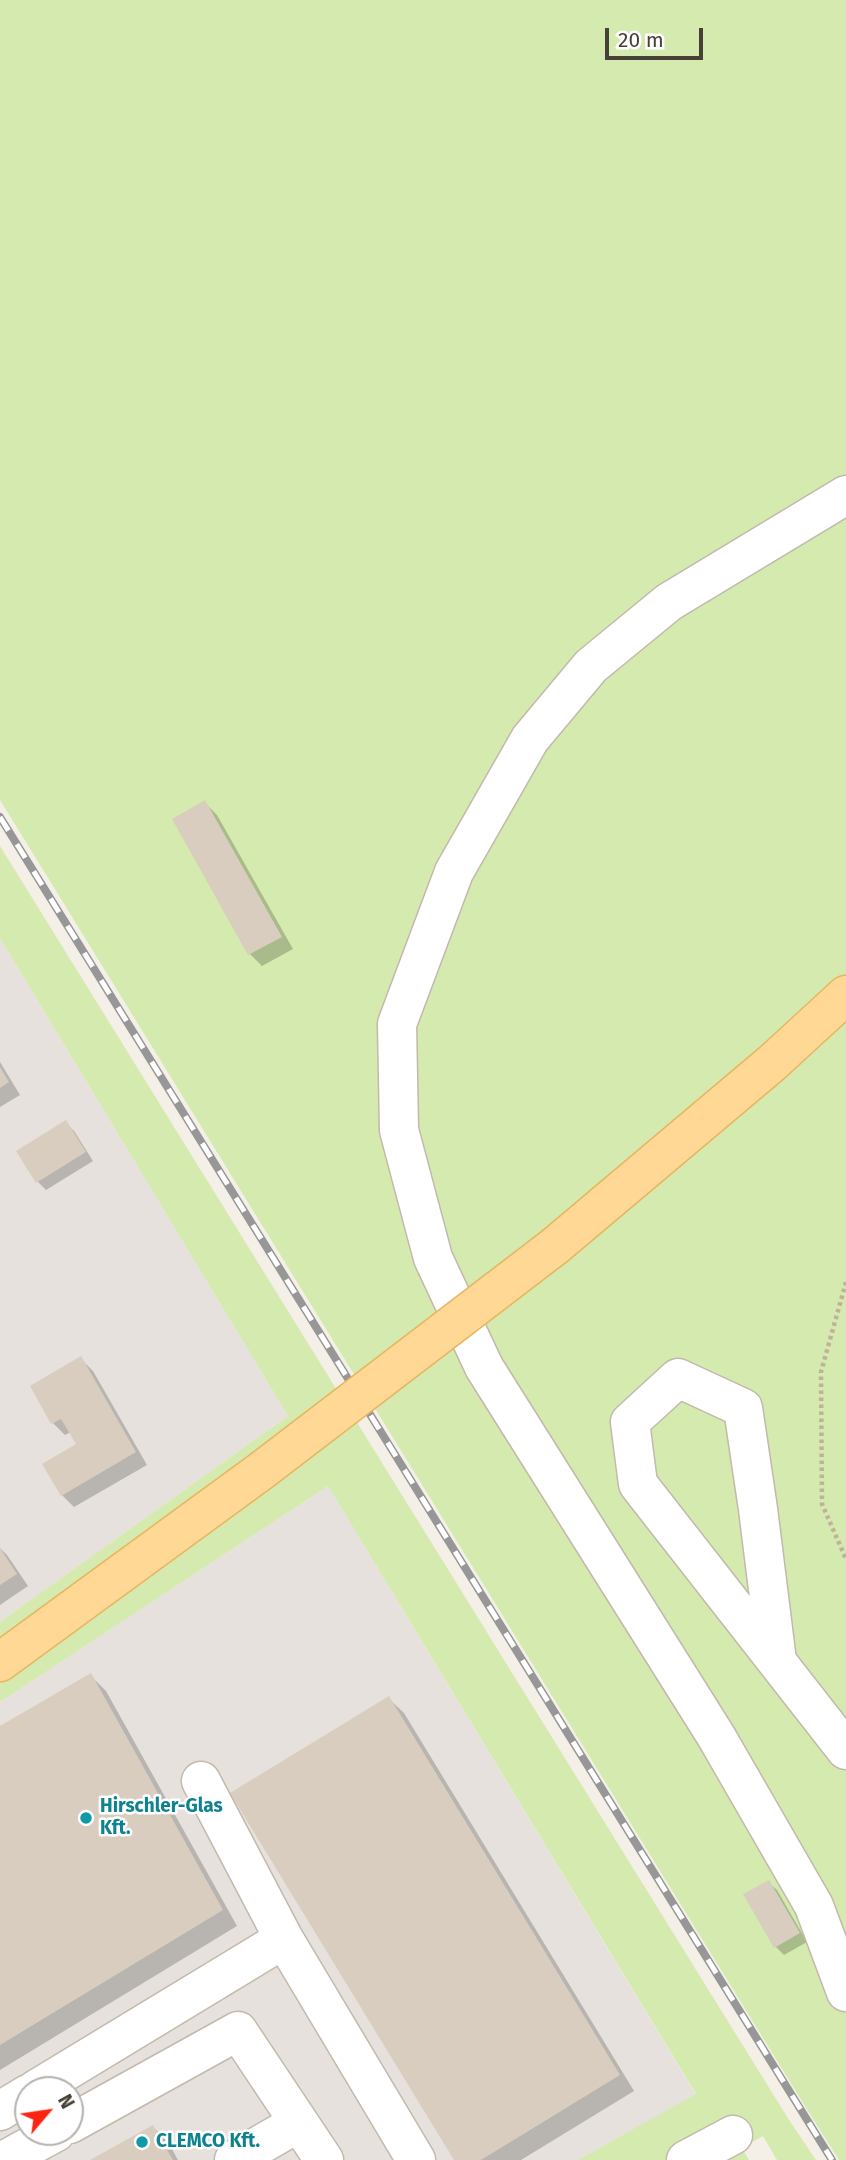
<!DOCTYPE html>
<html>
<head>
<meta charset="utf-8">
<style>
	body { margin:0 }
	#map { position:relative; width:846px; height:2160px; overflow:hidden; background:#f4efe7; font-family:"Fira Sans",sans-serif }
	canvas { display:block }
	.north { position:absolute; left:14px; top:2076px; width:70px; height:70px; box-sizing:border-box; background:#fff; border:2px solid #b6b2af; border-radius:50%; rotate:61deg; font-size:19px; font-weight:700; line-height:28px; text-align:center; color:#483f36 }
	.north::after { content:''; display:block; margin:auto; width:24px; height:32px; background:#ff2313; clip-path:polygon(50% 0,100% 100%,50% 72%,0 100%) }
	.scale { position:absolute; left:605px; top:28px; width:98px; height:32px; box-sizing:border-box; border:4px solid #483f36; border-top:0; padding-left:9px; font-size:21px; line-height:24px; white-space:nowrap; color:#483f36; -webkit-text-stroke:5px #fff; paint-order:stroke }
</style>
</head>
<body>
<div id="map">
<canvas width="846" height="2160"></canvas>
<div class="north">N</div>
<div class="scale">20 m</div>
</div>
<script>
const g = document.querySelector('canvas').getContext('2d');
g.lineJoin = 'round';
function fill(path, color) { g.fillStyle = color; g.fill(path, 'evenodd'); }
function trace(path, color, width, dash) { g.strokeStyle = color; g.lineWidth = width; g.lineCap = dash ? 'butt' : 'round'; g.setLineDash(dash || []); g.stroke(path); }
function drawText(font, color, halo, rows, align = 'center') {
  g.font = font + ' "Fira Sans",sans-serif'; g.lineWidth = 5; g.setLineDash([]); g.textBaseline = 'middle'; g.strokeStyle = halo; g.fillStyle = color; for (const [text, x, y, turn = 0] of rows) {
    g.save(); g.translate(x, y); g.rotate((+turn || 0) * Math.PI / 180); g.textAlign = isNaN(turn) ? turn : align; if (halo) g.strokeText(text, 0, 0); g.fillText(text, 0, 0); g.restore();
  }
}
fill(new Path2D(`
	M0,938L288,1416L0,1622Z
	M328,1486L696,2095L578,2160H0V1702ZM28,2090H70V2132H28Z`), '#e6e1dc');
fill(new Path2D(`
	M0,0H846V2160H839L808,2111L0,800Z
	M0,846L789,2120L816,2160H777L763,2136L742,2148L749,2160H578L696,2094L328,1486L0,1702V1622L288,1416L0,938Z`), '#d4eaae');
fill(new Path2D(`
	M205,803L217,815L293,949L262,966L250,954L175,820Z
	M0,1062L20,1095L0,1107Z
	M65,1122L74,1131L93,1161L46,1190L38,1182L19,1151Z
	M81,1359L93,1371L147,1465L74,1507L62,1495L78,1445L71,1432L65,1435L53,1423Z
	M0,1548L7,1555L28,1586L0,1605Z
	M90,1675L106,1691L237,1926L0,2070V1728Z
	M388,1698L404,1713L634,2091L521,2160H456Z
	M768,1882L777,1890L807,1942L784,1955L776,1947Z
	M153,2127L168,2142L178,2160H94Z`), '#0003');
fill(new Path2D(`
	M205,800L282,937L248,955L172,819Z
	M0,1067L9,1082L0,1088Z
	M66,1120L86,1152L36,1183L16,1151Z
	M81,1356L136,1452L61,1496L42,1464L76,1444L61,1419L51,1424L30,1386Z
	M0,1548L17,1574L0,1585Z
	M91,1673L223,1910L0,2045V1726Z
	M389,1696L620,2075L481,2160H454L230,1793Z
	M769,1880L800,1933L774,1948L743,1894Z
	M153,2125L173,2160H90Z`), '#d9cdbf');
const minor = new Path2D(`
	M846,495L669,602L591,666L530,739L454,872L397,1024L399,1130L433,1258L484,1367L716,1736L814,1906L846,1992
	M777,1661L758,1509L743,1408L678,1378L630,1422L638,1484L846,1750
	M201,1781L284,1939
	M35,2090L284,1939L416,2160
	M0,2111L28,2094
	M70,2124L238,2031L324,2160
	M5,2160L56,2132
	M234,2160L298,2123
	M686,2160L733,2135`);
const major = new Path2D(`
	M555,1246L772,1063L846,995
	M0,1662L261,1471`);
trace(minor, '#c3b9ac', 41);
trace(major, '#e8b561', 41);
trace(new Path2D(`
	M846,1282L821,1372L822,1504L846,1559`), '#c2b19a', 4.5, [3.5, 3.5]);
trace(minor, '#fff', 38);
trace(major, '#ffd895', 38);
const rail = new Path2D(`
	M0,817L832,2160`);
trace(rail, '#979797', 8);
trace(rail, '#fff', 5, [16]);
const majorBridge = new Path2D(`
	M261,1471L555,1246`);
trace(majorBridge, '#e8b561', 41, []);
trace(majorBridge, '#ffd895', 38);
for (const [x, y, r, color] of [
	[86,1818,7,"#0f9aa8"],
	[142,2142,7,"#0f9aa8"]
]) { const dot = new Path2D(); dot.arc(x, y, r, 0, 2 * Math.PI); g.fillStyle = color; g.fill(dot); trace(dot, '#fff', 2.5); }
drawText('bold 19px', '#0d838f', '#fff', [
	["Hirschler-Glas",100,1807],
	["Kft.",100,1829],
	["CLEMCO Kft.",156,2142]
], 'left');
</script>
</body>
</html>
